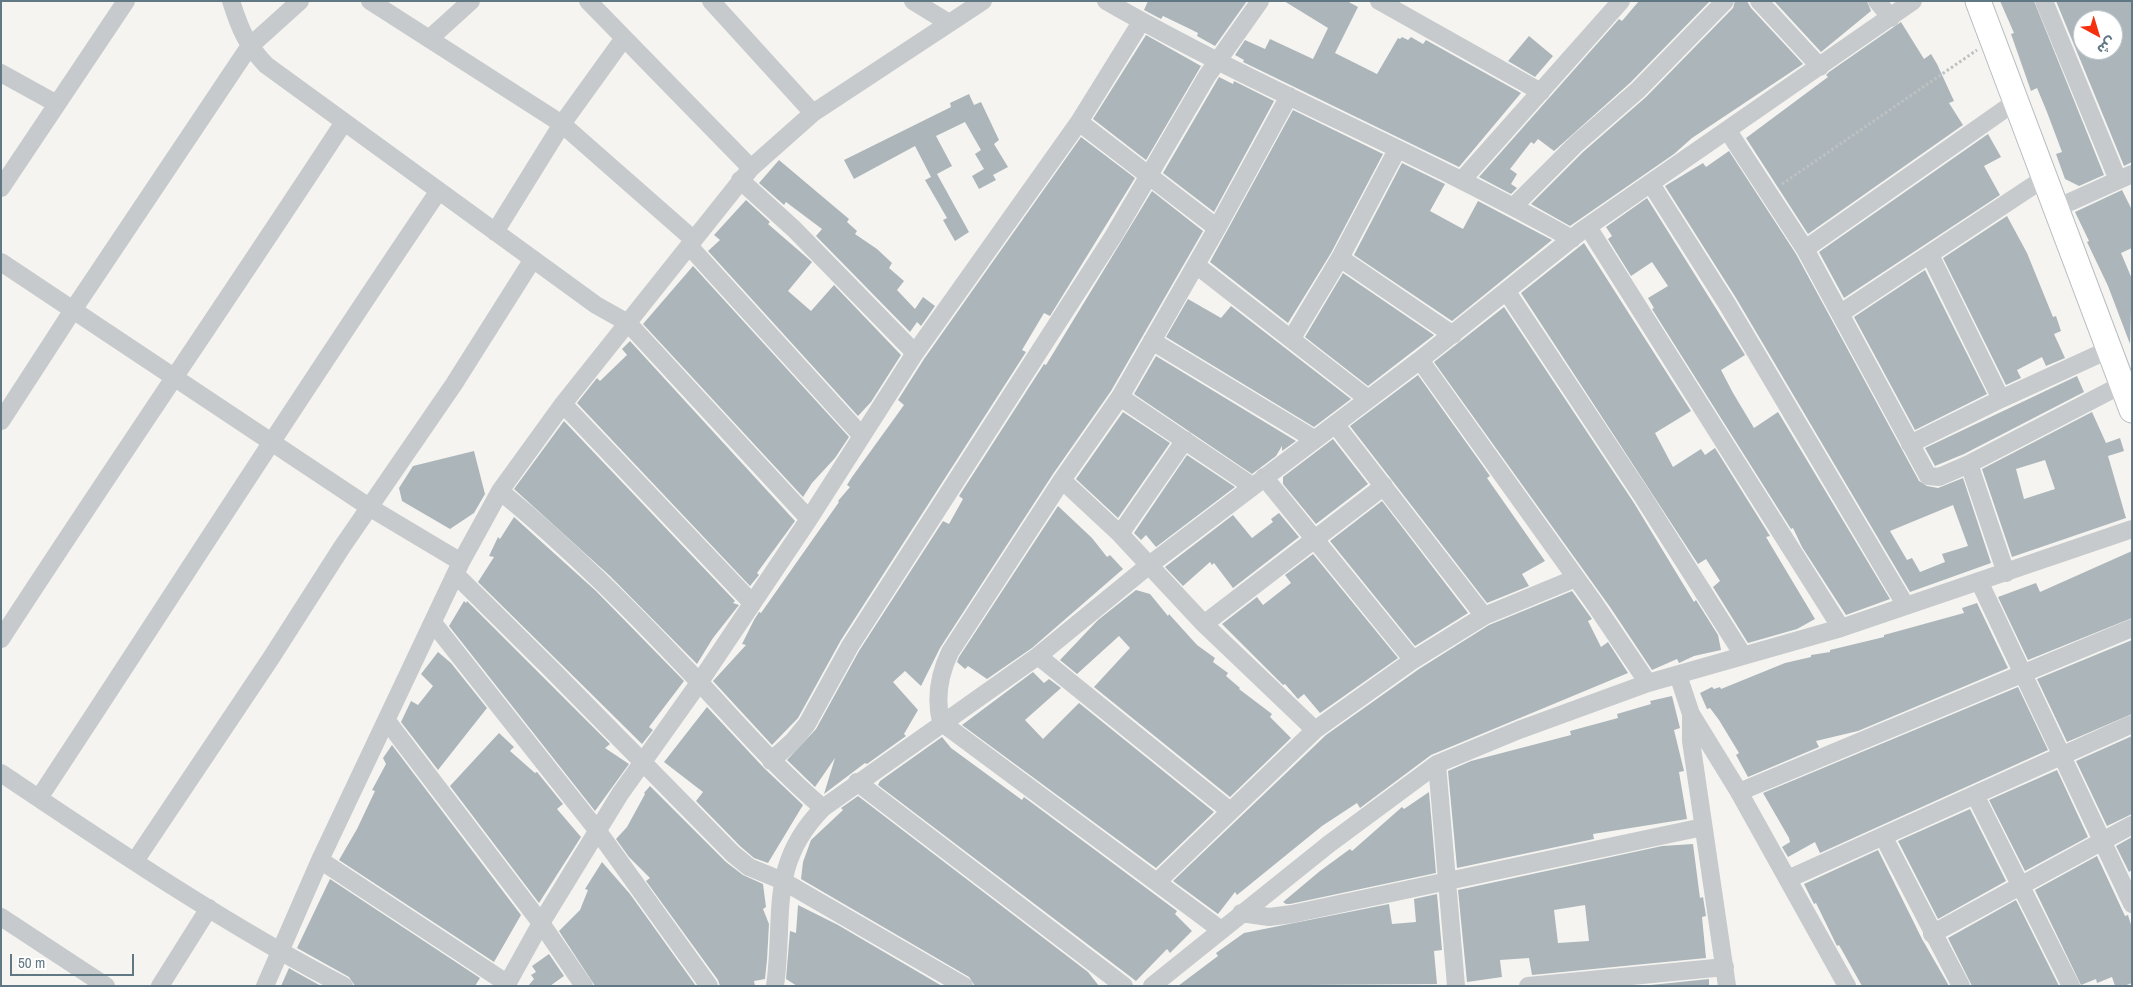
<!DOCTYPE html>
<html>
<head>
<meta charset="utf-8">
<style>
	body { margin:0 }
	#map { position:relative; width:2133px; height:987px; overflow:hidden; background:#f5f4f0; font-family:"Archivo Narrow","Noto Sans Arabic",sans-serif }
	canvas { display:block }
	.frame { position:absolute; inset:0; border:2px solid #607784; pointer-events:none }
	.north { position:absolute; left:2073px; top:10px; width:50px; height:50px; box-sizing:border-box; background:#fff; border:1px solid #bfc9ce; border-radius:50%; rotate:141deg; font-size:14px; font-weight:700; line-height:20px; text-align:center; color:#607784 }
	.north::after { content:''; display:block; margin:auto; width:18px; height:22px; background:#f6300f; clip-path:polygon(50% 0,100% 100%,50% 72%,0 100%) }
	.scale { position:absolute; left:10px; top:954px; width:124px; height:22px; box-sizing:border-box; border:2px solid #607784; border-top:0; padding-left:6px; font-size:15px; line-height:18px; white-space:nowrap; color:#607784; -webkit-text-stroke:4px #fff; paint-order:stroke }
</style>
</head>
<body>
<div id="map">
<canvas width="2133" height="987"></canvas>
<div class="frame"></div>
<div class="north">ش</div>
<div class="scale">50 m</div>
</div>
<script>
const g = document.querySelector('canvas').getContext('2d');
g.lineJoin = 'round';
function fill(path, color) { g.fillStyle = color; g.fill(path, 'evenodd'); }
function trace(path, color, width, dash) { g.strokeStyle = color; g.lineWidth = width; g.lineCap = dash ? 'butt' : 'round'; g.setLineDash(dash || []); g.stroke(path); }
fill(new Path2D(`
	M1148,1H1247L1215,46L1197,36L1198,33L1188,28L1163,16L1161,19L1144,10Z
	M1284,1H1347L1358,7L1335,53L1377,74L1398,38L1400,39L1402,37L1408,40L1411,37L1423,44L1426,40L1521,93L1459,167L1243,62L1244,60L1235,55L1245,40L1265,49L1270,39L1313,59L1328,28Z
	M1639,1H1710L1631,82L1554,151L1538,139L1534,144L1531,142L1510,169L1517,174L1511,184L1517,188L1511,194L1479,177L1619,19L1622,21Z
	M1735,1H1747L1751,8L1803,64L1692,138L1674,154L1570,226L1531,204L1583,152L1646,97L1733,8Z
	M1774,1H1867L1871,11L1821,52Z
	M2000,1H2034L2104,175L2079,186L2065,179L2056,154L2062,152L2047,112L2037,88L2031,91L2011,34L2014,33Z
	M2056,1H2132V162L2124,166ZM2083,20H2113V38L2118,50H2083Z
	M1901,22L1924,59L1931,54L1937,64L1954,101L1949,103L1963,125L1808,234L1746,138L1828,77L1826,75L1829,72Z
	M1146,35L1201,66L1146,160L1093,119Z
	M1529,36L1553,56L1535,77L1508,61Z
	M1219,77L1233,84L1234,81L1274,101L1214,212L1163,173Z
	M969,94L974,105L981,102L999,140L994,144L1008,167L993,175L996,180L979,189L972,176L984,169L975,154L981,150L965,122L936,136L952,166L937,174L969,232L955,241L943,220L947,218L925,180L931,177L915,146L854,179L844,160L951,107L950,103Z
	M1293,110L1383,154L1331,253L1288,323L1210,262Z
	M1988,134L2001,157L1984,166L2000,195L1844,298L1819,252Z
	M1081,137L1135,178L1050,316L1044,313L1022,350L1026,352L841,640L798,718L772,745L713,681L746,645L742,644L754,620L759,612L761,613L839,502L838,501L850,487L847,485L852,477L904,405L898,400L924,359Z
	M1729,151L1796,254L1919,481L1927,486L1938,488L1963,478L1991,563L1910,592L1736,298L1665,186L1703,163L1706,167ZM1953,505L1968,546L1942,554L1945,562L1920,572L1912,558L1907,560L1890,531Z
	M779,160L849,219L847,222L857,231L855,234L877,249L892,263L889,268L904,281L897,290L915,309L923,297L935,306L921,326L917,322L910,332L816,236L822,229L786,202L784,205L759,183Z
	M1402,163L1445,184L1430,211L1463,229L1478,201L1552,240L1452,321L1354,255Z
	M2122,190L2132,210V248L2121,253L2132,279L2130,344L2108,286L2087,242L2089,241L2075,212Z
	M1152,191L1203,231L1111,391L1053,474L940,648L921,686L905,671L893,682L918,710L904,734L906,736L867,764L865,763L824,794L835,758L815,787L787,760L816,729L859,651L943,521L949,524L963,499L959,496L1044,364L1046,365Z
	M1647,198L1745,355L1721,370L1733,393L1754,428L1778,412L1890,599L1846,615L1802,547L1793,528L1791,529L1652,309L1654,308L1648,298L1668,286L1652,262L1631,276L1608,239L1612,236L1606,227Z
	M746,200L770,222L768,224L812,262L788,291L811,311L834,285L901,355L871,402L858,416L708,251L720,240L714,235Z
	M2007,216L2027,253L2053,317L2056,316L2061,331L2054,334L2065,358L2046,366L2042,357L2017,370L2021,378L2006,385L1943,258Z
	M1584,243L1691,411L1655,433L1673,467L1701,449L1705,455L1715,448L1770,536L1766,537L1815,619L1797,629L1748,643L1713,587L1720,581L1706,559L1698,564L1521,293Z
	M693,266L849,437L835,458L812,483L803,497L643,324Z
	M1925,270L1987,394L1915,430L1854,317Z
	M1343,273L1434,335L1368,386L1305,337Z
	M1188,299L1221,318L1231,306L1351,399L1314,427L1166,337Z
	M1504,307L1634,503L1694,602L1696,600L1718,635L1721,650L1694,656L1679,663L1677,659L1652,670L1610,607L1434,362Z
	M630,341L795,521L757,573L759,575L750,586L577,403L597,378L600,381L627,355L622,349Z
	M1156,356L1296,441L1282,451V446L1276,456L1252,474L1134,394Z
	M1418,375L1490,476L1487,478L1545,561L1522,574L1529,586L1487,603L1350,426Z
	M2077,376L2084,392L1964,454L1935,466L1925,448Z
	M1123,412L1170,443L1118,518L1076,479Z
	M2092,412L2106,443L2120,438L2124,451L2108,456L2126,518L2012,557L1982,469ZM2045,460L2055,489L2024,499L2016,469Z
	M564,421L735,601L733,603L739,605L713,638L697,664L610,576L514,489Z
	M1333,439L1368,484L1316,524L1283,484V477Z
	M474,451L485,494L474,513L450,529L402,501L399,488L413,466Z
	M1187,455L1235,487L1156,547L1146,535L1141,540L1134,533Z
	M1382,501L1468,613L1415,646L1330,541Z
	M1058,506L1092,538L1107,557L1110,555L1123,569L1032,648L987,679L968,666L965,669L957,662L959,657Z
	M1279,513L1299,537L1233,588L1214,563L1212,565L1210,562L1183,586L1165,567L1233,515L1252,538L1273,522L1271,519Z
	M514,517L596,591L684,681L649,727L653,730L642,744L478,582L494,557L489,556L498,537L500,539Z
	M2132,551V618L2028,660L1998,597L2036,583L2040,592Z
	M1313,554L1398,658L1320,713L1304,694L1298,699L1285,684L1283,685L1222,624L1257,597L1263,605L1291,583L1285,575Z
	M1136,590L1150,594L1168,616L1169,614L1197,645L1215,658L1213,662L1228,673L1226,676L1240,688L1239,689L1272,714L1270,717L1291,738L1230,797L1094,687L1130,648L1119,636L1077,674L1060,660L1098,620Z
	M1572,591L1592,619L1588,621L1601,647L1608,642L1628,673L1431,755L1360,808L1357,803L1322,826L1237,895L1235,892L1218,914L1173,881L1326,735L1419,669L1489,625Z
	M464,601L466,603L467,601L610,744L605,748L629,764L595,811L449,626Z
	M1977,603L2008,668L1858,731L1816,741L1819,747L1748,777L1736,755L1739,753L1719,720L1710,708L1707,709L1700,693L1712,687L1714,689L1720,687L1721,689L1785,663L1811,657V655L1830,652V650L1884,637V635L1964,613L1962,608Z
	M2132,640V714L2067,742L2037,679Z
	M438,652L451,663L487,708L438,770L401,722L411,701L418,705L433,686L421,674Z
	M1033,672L1044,683L1049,679L1061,688L1025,720L1043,739L1079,703L1214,812L1156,868L962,725Z
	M2018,687L2048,750L1820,853L1815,842L1788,857L1782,847L1790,842L1789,838L1763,793Z
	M1672,696L1680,728L1674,730L1684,771L1679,772L1687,819L1593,834L1594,839L1457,868L1448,771L1471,761L1571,735L1570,731L1618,718L1617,714L1651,704L1650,701Z
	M707,707L764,768L803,805L768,863L754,858L740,846L696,801L703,792L664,762Z
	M499,733L514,747L510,751L535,773L537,772L563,804L557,809L581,837L539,903L450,786Z
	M2132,736V814L2107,826L2076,761Z
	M942,737L951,748L1022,800L1024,797L1177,911L1175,914L1192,931L1170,953L1167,949L1136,981L878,785L880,781Z
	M392,745L521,915L494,962L339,860L357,829L375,791L372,790L386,764L383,758Z
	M2057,770L2088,837L2025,871L1989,800Z
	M650,786L726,862L743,875L763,884L766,907L763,909L769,924L767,960L765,979L754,981L755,986H720L718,980L646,881L650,878L629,857L616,839L627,827L645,794L644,793Z
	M1429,792L1436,873L1290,904H1286L1283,902L1320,871L1350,849L1352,851L1402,807L1404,809Z
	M858,796L1088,972L1099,986H975L969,977L801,879L803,862L811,840L843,810L841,808Z
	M1970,809L2006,881L1938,919L1898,841Z
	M2132,837V870L2129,872L2116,846Z
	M1693,844L1700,898L1703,897L1706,916L1702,917L1706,958L1532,975L1529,958L1500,960L1502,977L1467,982L1458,890L1662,846ZM1585,905L1589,941L1558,943L1554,910Z
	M1878,850L1922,939L1949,986H1862L1839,945L1837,946L1835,942L1816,903L1814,904L1804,884Z
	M2097,856L2125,916L2128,915L2132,928V983L2124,986H2115L2112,977L2097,983L2096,979L2081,985L2035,890Z
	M602,862L630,894L696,986H595L559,931L580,910L588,890L585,889Z
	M330,879L480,978L475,986H355L349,977L297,948Z
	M1437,894L1442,950L1434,951L1437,984L1178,986L1218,956L1216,953L1244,933L1389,904L1392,924L1416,922L1414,899Z
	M2016,900L2059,986H1972L1948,938Z
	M798,905L838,925L942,986H797L786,979L790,931L796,933Z
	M549,954L564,976L550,986H528L534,979L531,975L536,972L532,966Z
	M289,968L294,971L321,986H281Z
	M1709,979V986H1641Z`), '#acb6ba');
const secondary = new Path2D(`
	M1978,1L2132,410`);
trace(secondary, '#b7bdc1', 27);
trace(new Path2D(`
	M1782,184L1977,50`), '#bec1c2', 3, [2.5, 2.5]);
trace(new Path2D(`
	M231,1C240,29 246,44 266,65L596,305L628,323L809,519
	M370,1L562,124L694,240
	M588,1L751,168
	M711,1L813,113
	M913,1L949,23
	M1106,1C1257,88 1420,153 1572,239
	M1379,1L1541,92
	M1759,1L1820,67
	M1877,1L1891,18
	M2044,1L2118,180
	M429,39L471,1
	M1,73L57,104
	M1079,122L1217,228
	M1728,131L1805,249L1928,476L1939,477L1969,464L2131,380
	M740,180L794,229L915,353
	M1462,180L1621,1
	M1651,184L1727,304L1906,606
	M1,188L126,1
	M2070,202L2132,174
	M1514,206L1576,144L1638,90L1725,1
	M1588,227L1841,628
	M495,232L562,124L624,38
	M690,247L862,436
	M1805,249L2015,102
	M1930,255L2001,399
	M1340,258L1453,335
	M1,262L369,507L461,562
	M1196,265L1368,399
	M1507,292L1643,497L1743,655
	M1841,313L2043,179
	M1292,338L1340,258L1397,150
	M1152,341L1314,439
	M1420,360L1594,603L1648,683
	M1120,397L1252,486
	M563,404L752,603
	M1,421L73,310L249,47L300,1
	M1910,444L2001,399L2108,350
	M1969,464L2006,573
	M1264,477L1413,660
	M1062,480L1120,534L1204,624L1315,730
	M500,491C571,549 637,616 700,683C740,726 778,770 823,808
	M1120,534L1185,440
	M456,575L552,670L733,854L749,867L783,881L964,986
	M1979,581L2132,904
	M1484,616L1576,578
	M434,624L597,830L709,986
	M1204,624L1384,486
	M1,639C114,465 231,295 344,122
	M1038,656L1230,811
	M1678,675L1691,714L1739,792L1847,986
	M1691,714V741L1727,986
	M387,721L541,923L584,986
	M771,761L793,741L807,724L850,646L1114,235L1207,76L1260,1
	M1437,764L1456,986
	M1,773C113,848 225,924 344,986
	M857,782L1124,986
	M1739,792L2132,628
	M1975,795L2071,986
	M39,798C172,596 302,392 438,192
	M1883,836L1961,986
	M320,860L508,984
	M135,861L271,658L342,547L454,384L533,259
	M1788,879L2132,724
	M1158,881L1315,730L1413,660L1484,616L1335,424
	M1241,913L1269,917L1292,914L1703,827
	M1,917L106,986
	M1221,930L941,722C935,697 939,675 950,652L1062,480L1120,397L1217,228L1289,96
	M1932,934L2132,825
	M160,986L209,908
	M265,986L320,860L461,562L500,491L563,404L751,168L813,113L983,1
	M506,986L541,923L620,794L699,683L809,519L915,353L1079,122L1141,22
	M775,986C785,915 767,865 823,808L1038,656L1148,566L1420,360L1580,232L1913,1
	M1152,986L1329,844L1437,764L1519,730L1648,683L1841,628L2132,529
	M1528,986L1725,967`), '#c6cacc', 18);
trace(secondary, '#fff', 25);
</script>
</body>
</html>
